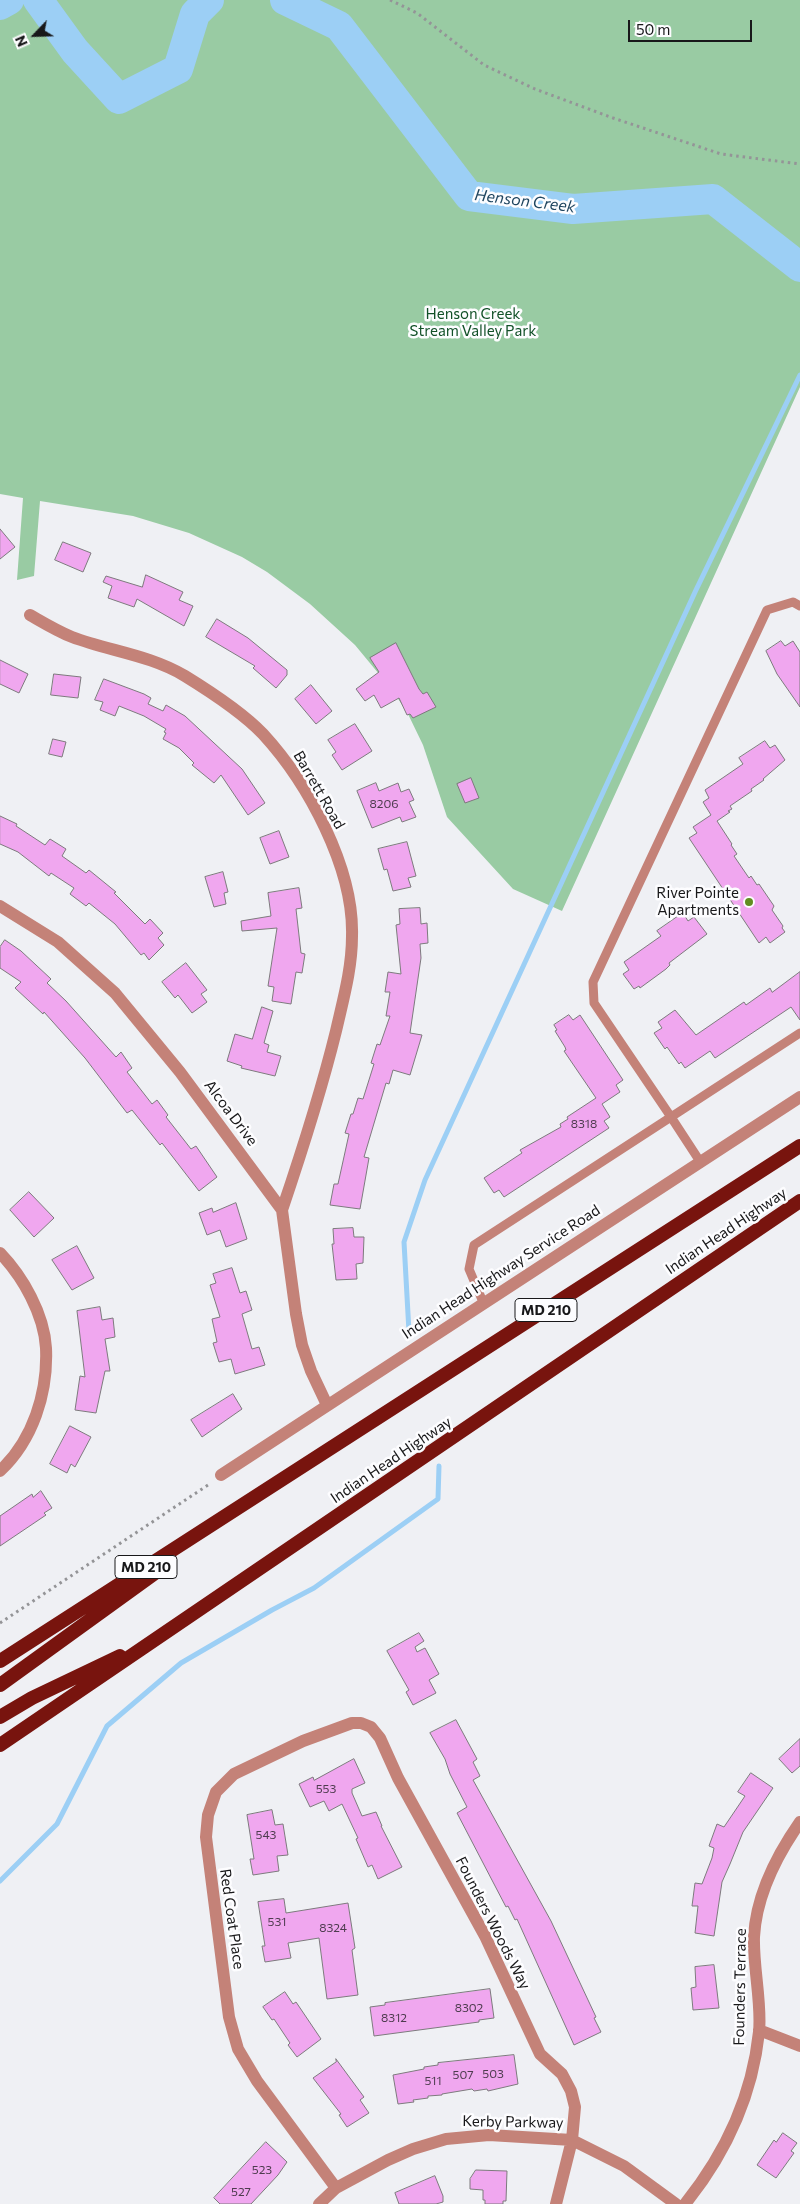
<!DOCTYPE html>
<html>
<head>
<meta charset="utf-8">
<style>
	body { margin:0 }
	#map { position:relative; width:800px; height:2204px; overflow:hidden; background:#eff0f4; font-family:Commissioner,sans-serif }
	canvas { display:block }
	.north { position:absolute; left:10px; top:10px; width:50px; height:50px; -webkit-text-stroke:4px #fdfdff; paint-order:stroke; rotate:246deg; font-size:14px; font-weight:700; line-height:20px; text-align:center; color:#18181a }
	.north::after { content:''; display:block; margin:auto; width:18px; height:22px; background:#18181a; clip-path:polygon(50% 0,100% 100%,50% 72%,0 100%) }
	.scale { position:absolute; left:628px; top:20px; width:124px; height:22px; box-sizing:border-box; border:2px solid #18181a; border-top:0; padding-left:6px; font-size:15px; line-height:18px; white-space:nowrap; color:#18181a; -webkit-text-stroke:4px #fdfdff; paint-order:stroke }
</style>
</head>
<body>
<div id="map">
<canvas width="800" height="2204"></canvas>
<div class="north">N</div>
<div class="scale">50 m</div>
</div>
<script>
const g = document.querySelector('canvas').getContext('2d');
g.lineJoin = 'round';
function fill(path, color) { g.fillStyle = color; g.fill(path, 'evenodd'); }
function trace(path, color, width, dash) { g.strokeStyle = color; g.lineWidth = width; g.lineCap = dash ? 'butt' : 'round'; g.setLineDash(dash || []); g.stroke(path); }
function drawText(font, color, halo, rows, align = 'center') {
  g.font = font + ' Commissioner,sans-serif'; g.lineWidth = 5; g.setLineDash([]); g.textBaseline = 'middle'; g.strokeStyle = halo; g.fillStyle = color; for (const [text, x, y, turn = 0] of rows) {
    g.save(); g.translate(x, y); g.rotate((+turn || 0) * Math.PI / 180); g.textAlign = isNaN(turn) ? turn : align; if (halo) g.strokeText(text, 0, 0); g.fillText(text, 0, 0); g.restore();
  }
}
fill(new Path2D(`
	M0,0H800V387L562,911L513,889L447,817L423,745L408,714L393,691L355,645L310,604L267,572L242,557L189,533L133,516L40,501L34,576L17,580L23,498L0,494Z`), '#99cba3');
trace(new Path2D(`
	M409,1332L404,1242L425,1180L696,590L800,375
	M0,1881L57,1824L107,1726L181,1663L272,1610L314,1588L438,1499L439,1466`), '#9ccff5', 5);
trace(new Path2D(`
	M38,0L75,51L119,99L178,69L195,14L209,0
	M285,0L339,26L469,196L573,209L713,199L800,267
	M0,5L9,0`), '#9ccff5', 30);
const building = new Path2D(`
	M0,529L15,547L0,559Z
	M63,542L91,553L83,572L55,560Z
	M146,575L183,592L179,600L193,606L184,626L137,599L134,607L108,598L112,586L103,582L106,576L142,587Z
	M217,619L248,638L287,670V675L276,688L253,668L255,666L206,637Z
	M781,641L785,646L793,641L800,652V707L777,674L766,651Z
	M396,643L419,689L423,694L427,692L436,707L413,718L410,714L407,715L399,698L381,708L374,695L365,701L356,689L379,672L370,658Z
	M0,660L28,674L19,693L0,684Z
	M54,674L81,677L78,698L51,695Z
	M104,679L144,694L151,698L148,704L163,711L166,705L185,716L242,769L265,803L248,815L221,775L214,783L192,765L194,763L179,748L163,739L166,733L164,732L166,729L144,716L119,706L115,716L100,710L103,702L95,700Z
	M311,685L332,711L316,724L295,699Z
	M355,724L372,751L342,770L332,755L336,752L328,740Z
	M53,739L66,742L62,757L49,754Z
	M765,741L770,748L775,745L785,760L763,779L764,780L751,789L752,791L730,806L732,809L728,811L730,812L717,821L732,844L731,845L737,854L734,856L749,878L751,876L757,885L759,884L774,906L772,910L783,926L782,928L785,932L770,943L766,937L759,943L689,838L697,833L693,827L711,815L703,802L709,798L705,790L743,764L739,758Z
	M471,778L479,798L465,803L457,784Z
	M376,783L379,791L398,783L401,792L409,789L414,800L409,802L416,817L402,822L400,817L372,828L357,791Z
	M0,816L17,824L16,826L45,845L50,839L66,849L62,856L86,873L89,870L116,892L114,893L145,924L150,919L163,933L158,938L164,945L149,960L144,953L141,955L115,924L89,903L86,906L70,894L74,888L51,873L49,876L18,852L0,844Z
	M279,831L289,857L270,864L260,838Z
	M407,842L416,876L408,878L411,887L393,891L387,869L384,870L378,849Z
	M223,872L228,892L224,893L226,904L214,907L205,877Z
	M299,888L302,908L296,909L301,953L305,954L302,973L296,972L291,1004L272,1001L274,987L268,986L277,928L242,931L241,921L271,916L268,893Z
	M420,908L421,924L427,923L428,943L420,944L421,958L410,1033L422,1035L410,1075L393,1070L389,1084L386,1083L364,1157L369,1158L360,1209L330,1205L334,1184H338L349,1134L345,1133L351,1114H353L358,1098L363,1099L374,1064L371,1063L377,1044L380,1045L390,1016H386L390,992H385L388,972L401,974L396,925L400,924L399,909Z
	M683,913L688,921L694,917L707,934L669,963L670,965L666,969L640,988L639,986L634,989L623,974L629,970L624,962L661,936L657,931Z
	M5,940L21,951L51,979L47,983L66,1001L116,1057L121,1052L132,1068L127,1072L152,1104L157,1100L168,1115L166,1117L191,1149L196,1146L217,1177L199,1191L162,1143L160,1145L132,1110L127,1113L85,1058L44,1012L43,1014L15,988L21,982L0,968V947Z
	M186,963L207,990L201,994L207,1002L192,1013L178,995L175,998L162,982Z
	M800,972V1020L791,1007L715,1058L710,1051L685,1068L681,1062L679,1064L667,1047L665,1049L654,1033L662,1028L658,1022L675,1010L696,1035L744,1002L746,1005L770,988L772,992Z
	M262,1007L273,1011L264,1043L269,1045L267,1052L281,1056L275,1076L241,1068L242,1066L227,1061L235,1034L252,1039Z
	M569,1015L573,1020L580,1015L623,1080L616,1085L620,1092L602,1104L610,1117L604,1121L609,1128L504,1197L499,1190L494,1193L484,1178L522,1153L520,1150L561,1127L560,1124L568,1119L567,1117L596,1098L564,1051L566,1050L565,1047L555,1031L557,1030L554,1025Z
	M29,1192L54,1218L34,1237L10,1210Z
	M236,1203L247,1239L226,1247L220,1230L207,1235L199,1213L212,1208L213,1212Z
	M353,1228L354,1237H364L363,1263L356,1264L357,1279L336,1280L332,1244H334L333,1229Z
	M77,1246L94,1278L72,1290L52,1260Z
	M232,1268L240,1293L246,1291L252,1310L242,1314L252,1349L259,1347L265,1365L235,1374L231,1359L219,1362L213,1343L217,1342L212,1319L220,1317L210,1285L216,1283L213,1274Z
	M100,1307L102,1320L113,1318L115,1337L105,1339L110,1371H105L96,1413L75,1410L80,1376L85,1377L77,1311Z
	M233,1394L242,1409L202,1437L191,1420Z
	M70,1426L91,1437L75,1467L71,1464L67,1473L50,1464Z
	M41,1491L52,1508L44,1513L46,1515L0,1546V1516L32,1494L33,1497Z
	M419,1633L424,1641L415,1647L417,1652L425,1648L439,1674L429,1680L436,1693L413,1705L406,1692L409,1690L387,1651Z
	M456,1720L477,1759L473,1762L480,1776L473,1780L551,1921L596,2017L594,2018L601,2032L574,2045L517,1919L515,1920L508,1906L506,1907L457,1813L467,1807L450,1774L445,1759L430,1733Z
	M800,1739V1766L792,1773L779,1759Z
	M354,1759L365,1783L352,1789V1793L362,1816L376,1812L382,1826H381L402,1867L378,1879L372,1865L368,1867L356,1839L358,1838L342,1804L329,1811L324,1801L310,1807L299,1784L313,1777L314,1780Z
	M751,1773L773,1788L743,1832L730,1864L722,1882L714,1936L695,1933L698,1906H692L695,1883L702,1884L712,1858L714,1848L709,1846L717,1824L724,1827L745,1796L738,1792Z
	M272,1810L275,1825L283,1824L288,1855L277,1856L279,1871L253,1875L250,1859H254L247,1815Z
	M284,1899L286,1913L348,1903L355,1948L352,1950L358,1995L327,1999L319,1938L288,1943L291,1958L265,1962L262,1946H265L258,1902Z
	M714,1965L719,2008L693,2010L691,1988L696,1987L695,1967Z
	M490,1989L494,2018L479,2020V2022L374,2036L370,2007L385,2005V2003Z
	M285,1992L293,2004L296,2002L321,2039L297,2057L288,2045L290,2043L274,2019L272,2020L263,2007Z
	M514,2055L518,2084L488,2091L487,2089L474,2091L472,2089L442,2094V2095L428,2096V2098L413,2100L414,2102L398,2104L393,2075L424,2069V2067L438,2065V2063Z
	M336,2059L364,2097L360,2100L369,2113L347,2127L339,2115L341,2114L313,2078L336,2062Z
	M783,2133L797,2143L791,2151L794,2153L776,2178L757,2165L774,2140L776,2142Z
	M266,2142L287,2162L278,2175L251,2204H220L214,2198Z
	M476,2170L507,2171L506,2201H503V2204H485V2200H483V2190L470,2189V2179Z
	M435,2176L443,2196V2202L436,2204H399L395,2193Z`);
fill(building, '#f0a7ef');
trace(building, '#7d7a7d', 1);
trace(new Path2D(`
	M390,0L417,13L484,65L535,89L613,118L721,154L800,164
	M0,1623L211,1483`), '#949497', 3, [2.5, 4]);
trace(new Path2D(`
	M800,606L793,602L767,610L593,982L594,1003L671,1117L800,1033
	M483,1302L469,1269L474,1245L671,1117L701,1163`), '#c48278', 9);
trace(new Path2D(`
	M30,615C44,623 57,631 72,637C109,651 150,655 185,676C211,692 242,712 263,734C308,783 354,868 352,936C352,969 343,1000 336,1031C321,1092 302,1151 282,1210
	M0,906L58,942L115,993L180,1072L282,1210L296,1314L302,1345L311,1371L327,1405
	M0,1253C23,1277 44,1314 46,1348C48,1393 33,1440 0,1471
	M221,1475L800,1097
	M759,2030L800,2046
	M336,2188L257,2081L238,2049L229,2017L206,1837L208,1815L216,1792L234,1774L303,1741L352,1723H361L371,1727L380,1738L398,1778L485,1936L540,2054L562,2074L571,2091L575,2107L572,2140L556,2204
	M319,2204L336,2188L388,2160L413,2149L446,2139L489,2135L572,2140L624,2166L676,2204
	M685,2204C726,2153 752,2098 759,2032C762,2004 753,1967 754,1937C756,1897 777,1855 800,1822`), '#c48278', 12);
trace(new Path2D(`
	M0,1661L800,1146
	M0,1685L166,1565
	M0,1717L32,1698L120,1656
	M0,1745L800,1201`), '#78140e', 14);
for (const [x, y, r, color] of [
	[749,902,5,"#618e21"]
]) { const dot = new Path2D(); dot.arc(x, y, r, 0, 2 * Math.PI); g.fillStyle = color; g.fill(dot); trace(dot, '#fdfdff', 2); }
drawText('12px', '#4e3c4f', null, [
	["8206",384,804],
	["8318",584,1124],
	["553",326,1789],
	["543",266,1835],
	["531",277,1922],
	["8324",333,1928],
	["8302",469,2008],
	["8312",394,2018],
	["503",493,2074],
	["507",463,2075],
	["511",433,2081],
	["523",262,2170],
	["527",241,2192]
]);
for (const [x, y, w] of [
	[546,1310,62],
	[146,1567,62]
]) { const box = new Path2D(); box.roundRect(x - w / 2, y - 11.5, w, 23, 4); g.fillStyle = '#fdfdff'; g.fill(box); trace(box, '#18181a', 1); }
drawText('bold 14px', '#18181a', null, [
	["MD 210",546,1310],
	["MD 210",146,1567]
]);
drawText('15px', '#125128', '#fdfdff', [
	["Henson Creek",473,314],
	["Stream Valley Park",473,331]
]);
drawText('15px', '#18181a', '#fdfdff', [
	["Barrett Road",319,790,60],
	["Alcoa Drive",231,1113,53],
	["Indian Head Highway",726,1231,-34],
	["Indian Head Highway Service Road",501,1272,-33],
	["Indian Head Highway",391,1460,-34],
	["Red Coat Place",232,1919,82],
	["Founders Woods Way",493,1923,63],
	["Founders Terrace",740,1987,-89],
	["Kerby Parkway",513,2122,1]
]);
drawText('15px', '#18181a', '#fdfdff', [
	["River Pointe",739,893],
	["Apartments",739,910]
], 'right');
drawText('italic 16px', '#204660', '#fdfdff', [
	["Henson Creek",525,201,7]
]);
</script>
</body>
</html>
